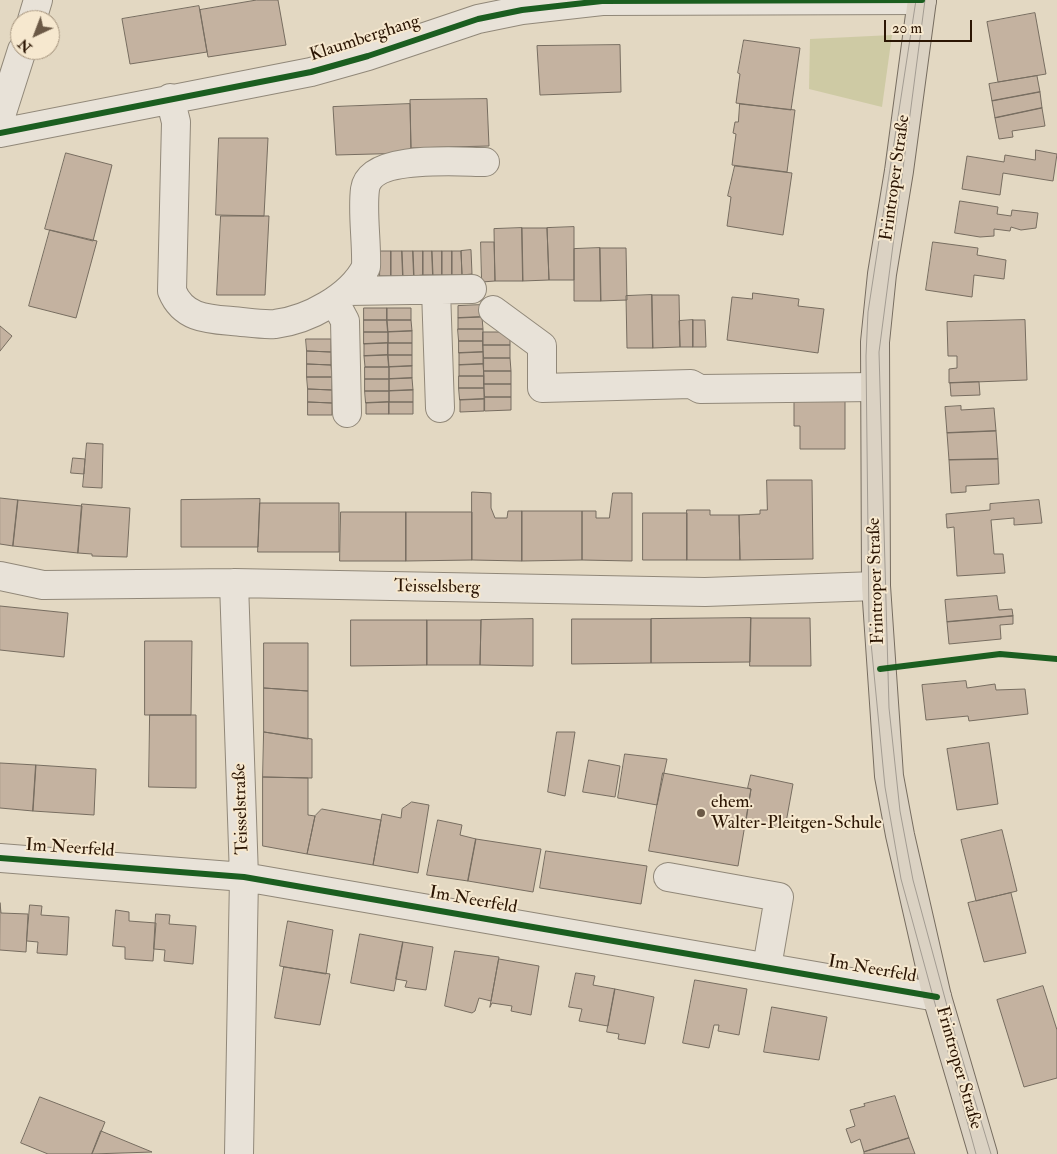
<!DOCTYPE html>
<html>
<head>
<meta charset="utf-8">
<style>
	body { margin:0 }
	#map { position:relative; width:1057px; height:1154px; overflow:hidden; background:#e3d8c2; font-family:"IM FELL Double Pica",serif }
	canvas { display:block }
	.north { position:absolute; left:10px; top:10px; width:50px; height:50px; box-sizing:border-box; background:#f6e8cf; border:1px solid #a5947d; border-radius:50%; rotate:223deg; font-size:14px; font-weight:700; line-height:20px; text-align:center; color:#2b1503 }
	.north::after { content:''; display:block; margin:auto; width:18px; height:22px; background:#6b5946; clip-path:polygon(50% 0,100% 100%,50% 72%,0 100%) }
	.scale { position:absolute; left:884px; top:20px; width:88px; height:22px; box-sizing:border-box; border:2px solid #2b1503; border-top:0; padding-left:6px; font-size:15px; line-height:18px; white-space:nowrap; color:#2b1503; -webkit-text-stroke:4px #f6e8cf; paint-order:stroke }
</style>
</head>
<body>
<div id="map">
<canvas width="1057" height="1154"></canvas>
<div class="north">N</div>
<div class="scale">20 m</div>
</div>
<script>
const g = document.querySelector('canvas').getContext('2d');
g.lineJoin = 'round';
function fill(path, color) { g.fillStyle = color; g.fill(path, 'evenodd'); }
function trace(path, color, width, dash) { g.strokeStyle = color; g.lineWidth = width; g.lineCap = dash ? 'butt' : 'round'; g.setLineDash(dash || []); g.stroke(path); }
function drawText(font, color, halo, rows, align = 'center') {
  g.font = font + ' "IM FELL Double Pica",serif'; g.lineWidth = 4; g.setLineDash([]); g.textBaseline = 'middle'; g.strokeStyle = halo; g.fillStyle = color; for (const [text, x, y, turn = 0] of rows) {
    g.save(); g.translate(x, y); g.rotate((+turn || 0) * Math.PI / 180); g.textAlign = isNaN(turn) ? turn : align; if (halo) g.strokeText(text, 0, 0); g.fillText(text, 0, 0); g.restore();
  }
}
fill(new Path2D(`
	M892,35L882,107L809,89L810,39Z`), '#cecaa4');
const building = new Path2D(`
	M257,0H278L286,45L208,57L200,10Z
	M199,6L207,52L130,64L122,19Z
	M1035,13L1046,74L998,82L987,22Z
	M744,40L800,48L791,110L736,103L740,74L738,73Z
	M620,45L621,92L540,95L537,46Z
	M1037,76L1040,92L992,101L989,84Z
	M1040,92L1042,108L995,118L992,101Z
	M487,99L489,146L411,148L410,100Z
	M410,104L411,153L336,155L333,107Z
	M740,104L795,110L787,172L732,165L736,134L733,133L735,122H738Z
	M1042,108L1045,126L1012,131L1013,137L999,139L995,118Z
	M219,138H268L264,216L216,215Z
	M1036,150L1057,154L1053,181L1003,173L1000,195L962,189L967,156L1004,162L1005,155L1035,160Z
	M66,153L112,165L93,241L45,229Z
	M735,166L792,173L783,235L727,226L731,197L728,196Z
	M960,201L998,207L997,214L1011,216L1012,210L1038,213L1036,228L1021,230L1011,227L1010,231L994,229V236L980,237L955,233Z
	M221,216H269L265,295H217Z
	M574,227V280H549L547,228Z
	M522,228L523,281H495L494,229Z
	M522,228H547L549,280L523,281Z
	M50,230L97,241L76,318L29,306Z
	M481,242H494L495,281L482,282Z
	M933,242L978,248L977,255L1006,260L1004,279L974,275L972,297L926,290Z
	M600,248L601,301H574V249Z
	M600,248H626L627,300L601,301Z
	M471,250L472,274L462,275L461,251Z
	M380,251H391V276H380Z
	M391,251H402L403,276H391Z
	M402,251H413L414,276H403Z
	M413,251H423V275L414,276Z
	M423,251H432L433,275H423Z
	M432,251H442V275H433Z
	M442,251H452V275H442Z
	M452,251H461L462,275H452Z
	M753,293L799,299L798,306L824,309L818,353L727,340L732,297L752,299Z
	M652,295L653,348H627L626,296Z
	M652,295H679L680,347L653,348Z
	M482,305V317L458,318V306Z
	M364,308H387V320H364Z
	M387,308H411V320H387Z
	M482,317L483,329H458V318Z
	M364,320H387L388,332H364Z
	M387,320H411L412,331L388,332Z
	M693,320V347H680L679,321Z
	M693,320H705L706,347H693Z
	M1025,320L1027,380L949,383V369L957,368V356H948L947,322Z
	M0,326L12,336L0,351Z
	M458,329H483V341H459Z
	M412,331V343H388V332Z
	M364,332H388V343L364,344Z
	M483,332H510V345H483Z
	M306,339H331V352L307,351Z
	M459,341H483V352L459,353Z
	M388,343V355L364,356V344Z
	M388,343H412V355H388Z
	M483,345H510V358H484Z
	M307,351L331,352V365L307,364Z
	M483,352V364L459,365V353Z
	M388,355L389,367H365L364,356Z
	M388,355H412V366L389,367Z
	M484,358H510L511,371H484Z
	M307,364L331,365L332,377H307Z
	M483,364L484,376H459V365Z
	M412,366V378L389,379V367Z
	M365,367H389V379H365Z
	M484,371H511V384H484Z
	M459,376H484V388H459Z
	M307,377H332V390L308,389Z
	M412,378L413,390L389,391V379Z
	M365,379H389V391H365Z
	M979,382L980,395L951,396L950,383Z
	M484,384H511V397H485Z
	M459,388H484V399L460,400Z
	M308,389L332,390V403L308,402Z
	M413,390V402H389V391Z
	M365,391H389V402L366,403Z
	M485,397H511V410L485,411Z
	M484,399V411L460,412V400Z
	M845,400V449H800V426H794V401Z
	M308,402L332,403V415H308Z
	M389,402V414H366V403Z
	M389,402H413V414H389Z
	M961,406V410L994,408L996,431L947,433L945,407Z
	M996,431L998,459L949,460L947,433Z
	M87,443L103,444L102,488L83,487Z
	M73,458L85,459L84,474L71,473Z
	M998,459L999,484L966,486V492L951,493L949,460Z
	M767,480H812L813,559L740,560L739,515L760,514V510H767Z
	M472,492L491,493V508L495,518H507L508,511H522V561L472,560Z
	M613,493H632V561L582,560V511H596V518H609Z
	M0,498L18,500L13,546L0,544Z
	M260,499L258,547H181V500Z
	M18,500L82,506L78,553L13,546Z
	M1039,500L1042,523L1014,525V518L991,520L994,554H1003L1005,573L957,576L954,527L947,528L946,514L990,510V504Z
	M260,503H339V552H258Z
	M82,504L130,508L127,557L92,556V554L78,553Z
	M687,510H710V515H739L740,560H687Z
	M522,511H582V560L522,561Z
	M341,512H406V561H340Z
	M406,512H472V560L406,561Z
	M643,513H687V560H643Z
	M997,596L999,610L1012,609L1013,616L947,622L945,600Z
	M0,606L68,613L64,657L0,650Z
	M1013,616V624L1000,625L1001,639L949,644L947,622Z
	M751,618L750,662L651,663V619Z
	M751,618H810L811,666H750Z
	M533,619V666L480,665L481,620Z
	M572,619H651V663L572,664Z
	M351,620H427V665L351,666Z
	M427,620H481L480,665H427Z
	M145,641H192L191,715H145Z
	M264,643H308V691L264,688Z
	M966,681L967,688L995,684L996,690L1025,689L1028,714L969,721L968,716L926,720L922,685Z
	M264,688L308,691V739L264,732Z
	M150,715H196V788L149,787Z
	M264,732L312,739V778L263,777Z
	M557,732H575L565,796L548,792Z
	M989,743L998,804L957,810L947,749Z
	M625,754L667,759L657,805L618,798Z
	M589,760L620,766L615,797L583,792Z
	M0,763L36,765L33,811L0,808Z
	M36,765L96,769L94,815L33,811Z
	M663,773L751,789L738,866L649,851Z
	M751,775L793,784L785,828L746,821L751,789L748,788Z
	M263,777L308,778V815L315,816L307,854L263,846Z
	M412,802L429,805L418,873L373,865L382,814L401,818L402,809Z
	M322,809L381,820L373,865L307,854L315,816Z
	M438,820L462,825L460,835L476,839L468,881L427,875Z
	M1002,830L1017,891L976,901L961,840Z
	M476,839L541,849L533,892L468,881Z
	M546,851L647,866L641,904L540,888Z
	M1011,893L1026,953L984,962L968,903Z
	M0,903L1,913L28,914L26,952L0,950Z
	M30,905L42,906L41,915L69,917L67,955L37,953L38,942L27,941Z
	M116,910L129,912V921L156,923L153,961L125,959V947L113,946Z
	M156,914L170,915L169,924L196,926L193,964L164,961L165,950L154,949Z
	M288,921L333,930L326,974L280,966Z
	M360,934L403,942L394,991L351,983Z
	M403,942L433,947L426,990L405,987L407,981L396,979Z
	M455,951L499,957L491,1001L479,998L475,1011L472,1013L445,1006Z
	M499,959L539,966L531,1015L511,1011L512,1006L492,1003L490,1007Z
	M284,967L330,974L320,1025L275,1018Z
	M576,973L595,976L593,985L615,989L608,1026L579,1021L582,1009L569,1007Z
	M695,980L747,989L739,1035L718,1031L719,1025H714L709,1048L683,1043Z
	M1043,986L1057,1030V1078L1024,1087L997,1000Z
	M615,989L654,997L645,1044L618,1039L619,1034L607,1032Z
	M772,1007L827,1017L819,1060L764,1052Z
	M895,1096L909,1138L864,1152L860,1139L851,1143L846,1129L855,1126L850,1110L865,1106L864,1104Z
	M40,1097L105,1122L92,1154H48L21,1143Z
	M101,1131L152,1152L92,1154Z
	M909,1138L915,1154H864V1152Z`);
fill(building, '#c4b2a0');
trace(building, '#776d60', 1);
const minor = new Path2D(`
	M32,20L38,0
	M170,98L176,122L172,291C183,318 207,319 232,321C246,322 261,325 275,324C308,320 351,297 366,267C367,242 362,213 365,189C370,154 458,162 485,162
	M0,119L22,50
	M0,133L311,72L368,56L478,19L522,10L602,1L922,0
	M436,290L440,408
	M348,291L472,289
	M335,302L345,321L347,413
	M493,310L542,346V388L691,384L700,389L874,387
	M0,576L43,585L234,583L705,592L876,586
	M234,583L244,877L239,1154
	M0,858L244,877L937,997
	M668,877L779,897L767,967`);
const major = new Path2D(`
	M922,0L899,171L882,274L875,342L876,586L889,776L900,835L937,997L983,1154`);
trace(minor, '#918879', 30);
trace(major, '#776d60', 30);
trace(minor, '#e8e2d8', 28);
trace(major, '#dbd2c3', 28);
trace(new Path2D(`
	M916,0L868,312L866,356L869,622L885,787L901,879L976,1154
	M925,0L879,352L889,708L900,811L913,880L953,1028L991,1154`), '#a39c92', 1);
trace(new Path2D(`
	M0,133L311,72L368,56L478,19L522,10L602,1L922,0
	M880,669L1000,654L1057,659
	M0,858L244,877L937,997`), '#1b5e20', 6);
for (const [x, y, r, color] of [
	[701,813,5,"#6b5946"]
]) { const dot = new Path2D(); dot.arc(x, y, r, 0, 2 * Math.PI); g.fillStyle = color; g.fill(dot); trace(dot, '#f6e8cf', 2); }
drawText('18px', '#2b1503', '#f6e8cf', [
	["Klaumberghang",365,39,-18],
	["Frintroper Straße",896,178,-82],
	["Frintroper Straße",877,581,-92],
	["Teisselsberg",437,588,1],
	["Teisselstraße",242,809,-92],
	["Im Neerfeld",70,849,4],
	["Im Neerfeld",473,901,10],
	["Im Neerfeld",872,970,10],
	["Frintroper Straße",958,1068,74]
]);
drawText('18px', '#2b1503', '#f6e8cf', [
	["ehem.",711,803],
	["Walter-Pleitgen-Schule",711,824]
], 'left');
</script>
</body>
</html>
